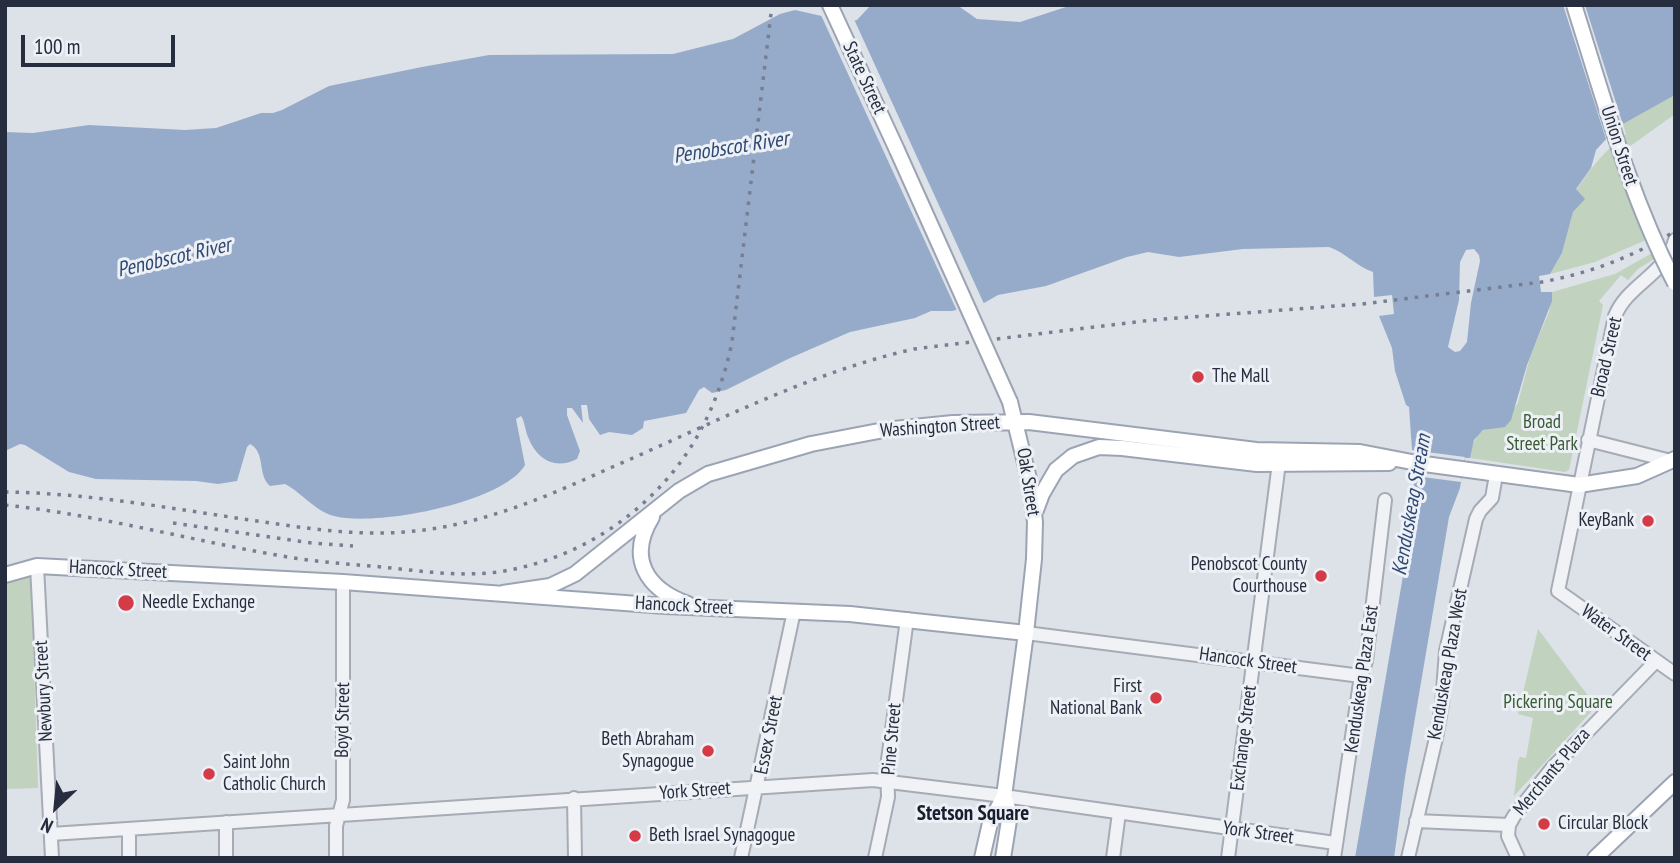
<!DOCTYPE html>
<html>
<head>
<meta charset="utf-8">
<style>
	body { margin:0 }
	#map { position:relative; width:1680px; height:863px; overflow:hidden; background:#dde1e8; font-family:"PT Sans Narrow",sans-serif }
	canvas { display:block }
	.frame { position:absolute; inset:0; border:7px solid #262d3f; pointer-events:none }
	.north { position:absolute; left:21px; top:772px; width:70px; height:70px; -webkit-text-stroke:5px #edf0f5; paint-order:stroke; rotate:206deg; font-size:19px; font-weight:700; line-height:28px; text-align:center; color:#262d3f }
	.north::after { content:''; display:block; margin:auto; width:24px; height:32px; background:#262d3f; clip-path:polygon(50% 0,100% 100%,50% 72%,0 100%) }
	.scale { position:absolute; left:21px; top:35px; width:154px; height:32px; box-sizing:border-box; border:4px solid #262d3f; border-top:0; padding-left:9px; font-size:21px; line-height:24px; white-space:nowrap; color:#262d3f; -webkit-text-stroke:5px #edf0f5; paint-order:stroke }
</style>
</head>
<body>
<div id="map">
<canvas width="1680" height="863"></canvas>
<div class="frame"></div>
<div class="north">N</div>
<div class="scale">100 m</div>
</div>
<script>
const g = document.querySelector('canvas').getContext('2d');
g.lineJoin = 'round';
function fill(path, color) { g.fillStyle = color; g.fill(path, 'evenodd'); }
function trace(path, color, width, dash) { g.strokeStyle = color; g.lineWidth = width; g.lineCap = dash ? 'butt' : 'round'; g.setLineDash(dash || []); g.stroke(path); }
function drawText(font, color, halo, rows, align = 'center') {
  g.font = font + ' "PT Sans Narrow",sans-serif'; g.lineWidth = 6; g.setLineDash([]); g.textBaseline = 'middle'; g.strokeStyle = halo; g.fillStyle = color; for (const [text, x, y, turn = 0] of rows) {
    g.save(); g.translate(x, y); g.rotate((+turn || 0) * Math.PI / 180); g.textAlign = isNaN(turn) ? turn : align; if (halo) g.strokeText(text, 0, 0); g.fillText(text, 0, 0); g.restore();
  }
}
fill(new Path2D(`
	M1675,95V114L1615,157L1646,240L1595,262L1550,274L1562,253L1573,212L1584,199L1576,190C1591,168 1605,150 1626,134L1623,124Z
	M1663,247L1665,251L1654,257V259L1638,269L1628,280L1621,275L1599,301L1603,305L1569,470L1565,472L1470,458C1473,438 1480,426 1501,427L1518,403L1530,357L1549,312L1552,292L1615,274Z
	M31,572L38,788L5,789V579Z
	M1538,629L1589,697L1599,703L1514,796L1518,761L1520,757L1526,758L1533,718L1518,714Z`), '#c1d2be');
fill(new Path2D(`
	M871,5H957L977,19L1020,22L1072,5H1675V95L1623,124L1608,137L1596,150L1591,168L1576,189L1585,199L1573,212L1562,253L1550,274L1539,276L1541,292H1552V301L1527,365L1511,420L1505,427L1483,430L1474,440L1470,458H1465L1460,488L1449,517L1405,777L1394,858H1355L1414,511V481L1419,451L1412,450L1409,407L1406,405L1395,371L1392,348L1379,316L1394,314L1392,295L1374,297L1373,272C1356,266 1346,253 1329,247L1243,249L1179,257L1148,252L1127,257L1046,286L998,295L984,303L952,311H931L915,318L850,332L788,359L726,390L712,393L704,387L699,390L686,413L644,421L643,428L632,435L609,432L600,435L589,419L587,405H581L583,423L572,408H567V415L580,451L577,459C555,470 537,460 528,437C525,430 525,422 521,416L516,419L525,465C503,503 375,527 334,516C315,511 302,493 285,484L270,486C257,475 266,452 250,444L247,447L237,481L218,484L196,481L96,479L69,472L25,445L20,444L5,451V132L33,133L89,125L185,130L216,128L261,113H273L282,110L329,86L422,67L489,55L673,54L733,39L780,14L795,10L848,22L857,20ZM1474,249L1479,255L1480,261L1471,303L1467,342L1460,351L1455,352L1448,347L1459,300L1460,262L1466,250Z`), '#96abca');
fill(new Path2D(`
	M1563,5H1585L1624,128L1607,142Z
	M820,13L847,18L853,17L985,306L958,313Z
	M1419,451L1465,457L1461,482L1415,476Z`), '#dde1e8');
const minor = new Path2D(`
	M1675,240C1666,274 1628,284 1615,316L1558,591L1675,674
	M1588,440L1671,461
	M37,566L52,858
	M1026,633L1361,676
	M574,798L575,858
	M1416,821L1509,825
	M226,822V858
	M129,829V858
	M51,834L873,780L1004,796L1335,843
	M336,858V826L343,800V582
	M741,858L794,611
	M875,858L888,797L887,767L907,619
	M1113,858L1119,813
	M1228,858L1280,455
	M1334,858L1361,676L1366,661L1385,500
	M1408,858L1436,738L1442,704L1446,651L1476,519L1480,511L1492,498L1496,475
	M1518,858L1508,836L1509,825L1514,816L1553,767L1656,661`);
const major = new Path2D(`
	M830,5L897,150
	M1036,510L1042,494L1056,470L1073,456L1099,447L1122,448L1257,464L1389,463
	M652,517C627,558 646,589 688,604
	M5,575L37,566L343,582L665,606L850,614L1026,633
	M503,593L550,586L575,574L679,491L708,474L811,444L884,430L953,423L1029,422L1256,450L1360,452L1417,463L1579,485L1637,476L1675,459
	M982,858L990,823L1004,796L1026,633L1034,559L1035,522L1030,483L1010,402
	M1003,858L1010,814L1004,796
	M1595,858L1675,782`);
trace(minor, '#a6abb5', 16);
trace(major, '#9ca4b4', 18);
trace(minor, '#f0f2f6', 12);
trace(major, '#fff', 14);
trace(new Path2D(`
	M5,492C89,493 174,509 257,521C305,528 355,536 404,532C477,527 544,498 610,468C710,425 808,373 914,349L1152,320L1362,304L1542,282C1590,273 1633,257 1675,231
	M5,505C99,515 189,540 282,556C315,562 348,564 382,567C420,571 460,577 498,572C557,563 609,537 652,495C695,453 720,400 732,342L772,5
	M173,523L312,543L353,546`), '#767e92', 3.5, [3.5, 7]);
const majorBridge = new Path2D(`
	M1574,5C1604,99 1629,195 1675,283
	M897,150L1010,402`);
trace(majorBridge, '#9ca4b4', 18, []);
trace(majorBridge, '#fff', 14);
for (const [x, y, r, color] of [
	[1198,377,7,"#d43b47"],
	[1648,521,7,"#d43b47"],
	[1321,576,7,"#d43b47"],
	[126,603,9,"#d43b47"],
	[1156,698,7,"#d43b47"],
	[708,751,7,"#d43b47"],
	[209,774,7,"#d43b47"],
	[1544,824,7,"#d43b47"],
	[635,836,7,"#d43b47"]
]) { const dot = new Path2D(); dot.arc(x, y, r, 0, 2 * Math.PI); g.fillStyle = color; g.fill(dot); trace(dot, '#edf0f5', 2.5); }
drawText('19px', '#262d3f', '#edf0f5', [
	["State Street",864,78,65],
	["Union Street",1619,146,72],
	["Broad Street",1607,357,-77],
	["Washington Street",940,427,-4],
	["Oak Street",1028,482,81],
	["Hancock Street",118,570,3],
	["Hancock Street",684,606,3],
	["Water Street",1616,633,36],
	["Hancock Street",1248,661,8],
	["Kenduskeag Plaza West",1448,664,-80],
	["Kenduskeag Plaza East",1362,679,-82],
	["Newbury Street",44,691,-93],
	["Boyd Street",343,720,-89],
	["Essex Street",769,735,-79],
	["Exchange Street",1244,738,-83],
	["Pine Street",892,739,-85],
	["Merchants Plaza",1552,772,-50],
	["York Street",695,791,-4],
	["York Street",1258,833,8]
]);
drawText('19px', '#262d3f', '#edf0f5', [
	["The Mall",1212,377],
	["KeyBank",1634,521,"right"],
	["Penobscot County",1307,565,"right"],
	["Courthouse",1307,587,"right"],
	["Needle Exchange",142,603],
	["First",1142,687,"right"],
	["National Bank",1142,709,"right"],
	["Beth Abraham",694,740,"right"],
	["Synagogue",694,762,"right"],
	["Saint John",223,763],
	["Catholic Church",223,785],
	["Circular Block",1558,824],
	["Beth Israel Synagogue",649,836]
], 'left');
drawText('19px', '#375b33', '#edf0f5', [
	["Broad",1542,423],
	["Street Park",1542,445],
	["Pickering Square",1558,703]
]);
drawText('italic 21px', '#2e4975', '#edf0f5', [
	["Penobscot River",731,148,-9],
	["Penobscot River",174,258,-13],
	["Kenduskeag Stream",1412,505,-80]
]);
drawText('bold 21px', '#181e30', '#edf0f5', [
	["Stetson Square",973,814]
]);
</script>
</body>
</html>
